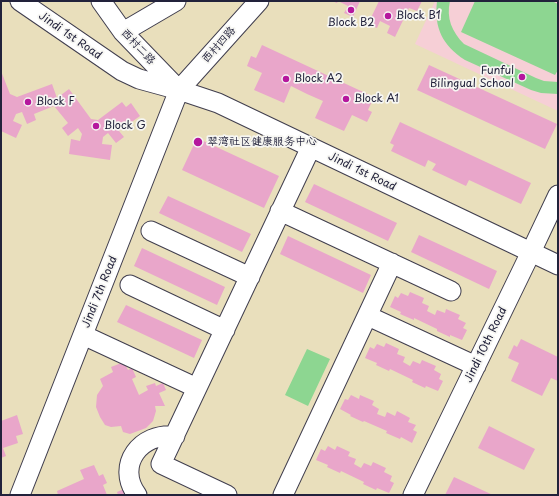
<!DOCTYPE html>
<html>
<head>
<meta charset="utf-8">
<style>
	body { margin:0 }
	#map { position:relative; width:559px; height:496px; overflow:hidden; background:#e9dfbc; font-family:"Playpen Sans",sans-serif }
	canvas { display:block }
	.frame { position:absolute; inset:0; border:2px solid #22223b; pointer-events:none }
</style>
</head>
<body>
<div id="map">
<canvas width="559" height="496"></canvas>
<div class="frame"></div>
</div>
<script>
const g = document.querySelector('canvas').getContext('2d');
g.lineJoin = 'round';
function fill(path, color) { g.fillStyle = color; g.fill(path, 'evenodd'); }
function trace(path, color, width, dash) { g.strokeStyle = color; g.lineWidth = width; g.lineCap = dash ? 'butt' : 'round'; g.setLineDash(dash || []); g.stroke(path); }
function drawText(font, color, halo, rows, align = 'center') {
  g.font = font + ' "Playpen Sans","LXGW WenKai TC",sans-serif'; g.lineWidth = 3.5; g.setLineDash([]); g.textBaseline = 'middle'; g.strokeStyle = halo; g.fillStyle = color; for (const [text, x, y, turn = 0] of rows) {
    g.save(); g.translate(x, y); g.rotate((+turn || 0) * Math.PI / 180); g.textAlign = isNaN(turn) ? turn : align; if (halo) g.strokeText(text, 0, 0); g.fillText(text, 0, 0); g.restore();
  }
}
fill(new Path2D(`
	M435,1H558V111L415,44Z`), '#f6cfd6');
fill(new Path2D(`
	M437,1H450C446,18 452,32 464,44L536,78L544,81L558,82V94L541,93L531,90L465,60C442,45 434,28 437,1Z
	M475,1H552L558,4V70L555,75L461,32Z
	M307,349L330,359L308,406L285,395Z`), '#8dd691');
fill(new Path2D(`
	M332,1H360L353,17L344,13L348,6L338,1L337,3Z
	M379,1H422L417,11L409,8L395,37L387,33L390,26L380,21L377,28L368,24Z
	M262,45L374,97L368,110L372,112L367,122L352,115L344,131L315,118L323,101L307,94L291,86L284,103L254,90L262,73L247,66L251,56L256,58Z
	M429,65L557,124L545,149L417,90Z
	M1,71L10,94L17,97L52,84L57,98L69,89L91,119L98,120L122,102L126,107L131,103L140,116L119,131L124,137L116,143L108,133L103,137L102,144L112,145L110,160L69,154L71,139L80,141L82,134L78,128L68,136L62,128L68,123L54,106L34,114L36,120L27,124L22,112L16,114L13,121L22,125L16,138L1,131Z
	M400,122L531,183L521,204L469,180L466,186L432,170L436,164L428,160L425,167L391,151L394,145L390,143Z
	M197,138L279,176L264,208L182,170Z
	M314,184L397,223L388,241L305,202Z
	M168,196L251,234L242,252L159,213Z
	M419,235L497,271L489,289L411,252Z
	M288,236L371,275L363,293L280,254Z
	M142,248L225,287L217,305L134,266Z
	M410,292L424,298L422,303L429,306L427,311L435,315L437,310L445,313L446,309L460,315L458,319L466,323L463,328L467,330L462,340L450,335V337L437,331V329L414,318V320L400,314L401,312L390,307L395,296L398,298L401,293L408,296Z
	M126,305L202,340L194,358L117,322Z
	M521,339L558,357V381L551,378L542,396L511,381L519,363L508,358L514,345L517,347Z
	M386,343L399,349L397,354L405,357L403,362L410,366L413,361L420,364L422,360L436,366L434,370L441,374L439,379L443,381L438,391L426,386L425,388L412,382L413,380L390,369L389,371L376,365L377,363L365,358L370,347L374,349L377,344L384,347Z
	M124,362L128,370L132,368L136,377L132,379L139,395L148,390L146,386L155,383L156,386L163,383L166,390L159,393L165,406H155L156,411L153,421L146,428L130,434L123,432L121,426L111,427L105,425L100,417L96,407L97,395L103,386L100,379L113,372L111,367Z
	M351,395L359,399L360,395L374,401L372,405L379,409L377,414L385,417L387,412L395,416L397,411L410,418L408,422L416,425L413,430L417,432L412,443L401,437L400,439L386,433L387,431L364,421L363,422L350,416L351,415L340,409L345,399L348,400Z
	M17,415L23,434L16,436L18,443L3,448L6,456L1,458V421Z
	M489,426L535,449L524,470L478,448Z
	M328,446L335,450L337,446L350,452L348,456L356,459L354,464L361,468L364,463L371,466L373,462L386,468L384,472L392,476L390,481L394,483L389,493L377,488L376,490L363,484L364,482L341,471L340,473L327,467L328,465L316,460L321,449L325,451Z
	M94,465L99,476L103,474L107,483L103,485L107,495H58L57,491L84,479L80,470Z
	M454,477L493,495H445Z
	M128,487L132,495H118L117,492Z`), '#e9a6ca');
const minor = new Path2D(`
	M20,1L122,71L139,79L179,90L218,103L558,265
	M101,1L123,32L179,90
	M123,32L176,1
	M280,211L451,291
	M151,231L250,277
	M130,285L225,330
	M368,316L476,366
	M83,335L197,388
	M20,495L179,90L259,1
	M137,495C115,465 141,432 175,436
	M227,495L161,464L311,147
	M283,495L392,263
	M413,495L531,252L558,195`);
trace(minor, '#403e4e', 21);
trace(minor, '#fff', 19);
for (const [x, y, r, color] of [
	[351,10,4,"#b5179e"],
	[388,16,4,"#b5179e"],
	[522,77,4,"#b5179e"],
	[286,79,4,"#b5179e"],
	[346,99,4,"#b5179e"],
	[28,102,4,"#b5179e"],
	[96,126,4,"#b5179e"],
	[198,142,5,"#b5179e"]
]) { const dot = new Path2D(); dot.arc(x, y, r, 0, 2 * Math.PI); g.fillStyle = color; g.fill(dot); trace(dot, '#f6f6f2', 1.5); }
drawText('11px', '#22223b', '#f6f6f2', [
	["Block B1",396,16],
	["Block B2",351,23,"center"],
	["Funful",514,71,"right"],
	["Bilingual School",514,84,"right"],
	["Block A2",294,79],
	["Block A1",354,99],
	["Block F",36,102],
	["Block G",104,126],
	["翠湾社区健康服务中心",207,142]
], 'left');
drawText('11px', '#22223b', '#f6f6f2', [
	["Jindi 1st Road",70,36,35],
	["西村四路",219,45,-48],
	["西村二路",138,47,47],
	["Jindi 1st Road",362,172,26],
	["Jindi 7th Road",100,292,-68],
	["Jindi 10th Road",486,345,-64]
]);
</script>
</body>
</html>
